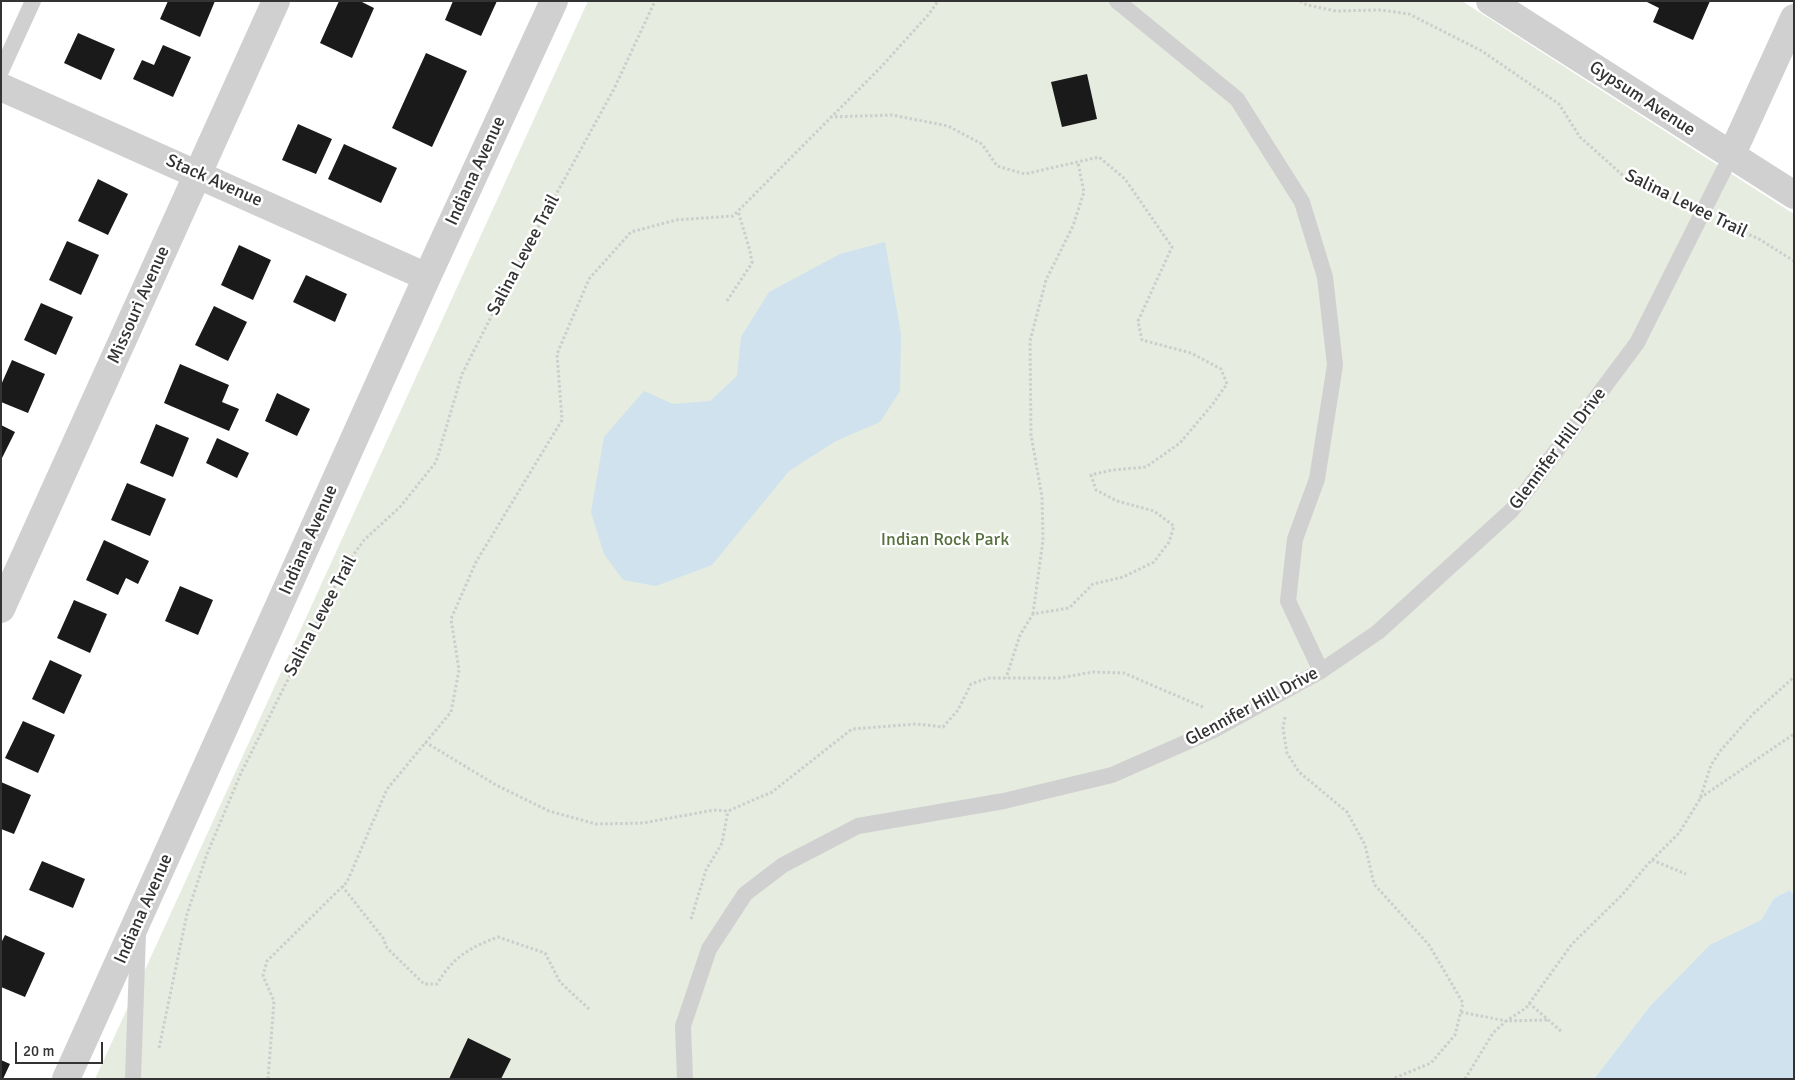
<!DOCTYPE html>
<html>
<head>
<meta charset="utf-8">
<style>
	body { margin:0 }
	#map { position:relative; width:1795px; height:1080px; overflow:hidden; background:#fff; font-family:Signika,sans-serif }
	canvas { display:block }
	.frame { position:absolute; inset:0; border:2px solid #333; pointer-events:none }
	.scale { position:absolute; left:15px; top:1042px; width:88px; height:22px; box-sizing:border-box; border:2px solid #333; border-top:0; padding-left:6px; font-size:15px; line-height:18px; white-space:nowrap; color:#333; -webkit-text-stroke:4px #fff; paint-order:stroke }
</style>
</head>
<body>
<div id="map">
<canvas width="1795" height="1080"></canvas>
<div class="frame"></div>
<div class="scale">20 m</div>
</div>
<script>
const g = document.querySelector('canvas').getContext('2d');
g.lineJoin = 'round';
function fill(path, color) { g.fillStyle = color; g.fill(path, 'evenodd'); }
function trace(path, color, width, dash) { g.strokeStyle = color; g.lineWidth = width; g.lineCap = dash ? 'butt' : 'round'; g.setLineDash(dash || []); g.stroke(path); }
function drawText(font, color, halo, rows, align = 'center') {
  g.font = font + ' Signika,sans-serif'; g.lineWidth = 5; g.setLineDash([]); g.textBaseline = 'middle'; g.strokeStyle = halo; g.fillStyle = color; for (const [text, x, y, turn = 0] of rows) {
    g.save(); g.translate(x, y); g.rotate((+turn || 0) * Math.PI / 180); g.textAlign = isNaN(turn) ? turn : align; if (halo) g.strokeText(text, 0, 0); g.fillText(text, 0, 0); g.restore();
  }
}
fill(new Path2D(`
	M588,1H1462L1794,214V896L1790,890L1774,898L1761,920L1710,946L1650,1006L1594,1079H95Z`), '#e6ecdf');
fill(new Path2D(`
	M885,242L901,334L900,391L880,422L836,441L789,471L712,565L656,586L623,580L604,554L591,512L604,437L644,391L673,404L710,401L737,376L741,337L769,292L840,254Z
	M1790,890L1794,896V1079H1594L1650,1006L1710,945L1761,920L1774,898Z`), '#cfe2ee');
fill(new Path2D(`
	M168,1H215L200,37L160,19Z
	M339,1H360L374,8L352,58L320,43Z
	M453,1H497L481,36L445,20Z
	M1645,1H1710L1693,40L1653,22L1659,8Z
	M78,33L115,49L101,80L64,63Z
	M163,45L191,57L173,97L133,79L142,60L154,65Z
	M426,53L467,71L432,147L392,128Z
	M1087,74L1097,119L1062,127L1051,82Z
	M298,124L332,139L316,174L282,160Z
	M344,144L397,168L381,203L328,179Z
	M98,179L128,194L108,235L78,221Z
	M67,241L99,255L81,295L49,280Z
	M239,245L271,260L253,300L221,285Z
	M306,275L347,294L335,322L293,302Z
	M41,303L73,317L56,355L24,340Z
	M214,306L247,322L228,361L195,345Z
	M12,360L45,374L28,413L1,402V385Z
	M180,364L229,385L222,402L239,409L229,431L164,403Z
	M277,393L310,409L297,436L265,421Z
	M156,424L189,438L173,477L140,463Z
	M1,425L15,432L1,460Z
	M217,438L249,453L237,478L206,463Z
	M127,483L166,499L150,536L111,520Z
	M104,540L149,561L138,584L126,578L118,595L86,580Z
	M180,586L213,600L198,635L165,621Z
	M74,600L107,614L90,653L57,638Z
	M50,660L82,675L64,714L32,699Z
	M23,721L55,735L38,773L5,758Z
	M1,782L31,795L14,834L1,829Z
	M42,861L85,879L73,908L29,890Z
	M5,935L45,953L25,997L1,987V943Z
	M468,1038L511,1059L501,1079H449Z
	M1,1060L10,1064L3,1079H1Z`), '#1a1a1a');
trace(new Path2D(`
	M1300,1L1307,5L1336,11L1381,10L1409,14L1482,51L1559,104L1580,137L1628,180L1682,204
	M830,117L892,115L948,126L982,144L997,166L1025,174L1099,157L1125,179L1172,247L1138,321L1142,340L1191,353L1221,369L1227,384L1212,405L1180,443L1146,467L1112,470L1091,475L1096,490L1117,501L1154,511L1174,526L1169,542L1154,562L1123,577L1093,584L1069,608L1033,614L1020,635L1006,678
	M1722,222L1759,239L1794,261
	M727,301L752,263L750,251L738,211
	M1033,614L1043,540L1042,497L1031,435L1030,341L1046,280L1073,226L1084,192L1078,163
	M1285,717L1283,728L1287,753L1299,772L1347,812L1365,845L1374,884L1429,945L1463,1003L1455,1035L1431,1063L1392,1079
	M425,742L496,785L549,811L596,824L643,823L714,810L728,811L772,792L852,729L917,724L943,727L958,710L971,684L988,678H1059L1093,672L1124,673L1205,708
	M1700,798L1794,734
	M1652,860L1686,874
	M342,886L383,938L387,948L424,984H437C453,957 469,948 498,937L545,953L560,982L589,1009
	M691,919L706,870L722,843L728,811
	M1529,1003L1562,1032
	M1461,1012L1506,1021L1526,1008L1572,944L1622,895L1647,865L1679,833L1700,799L1711,765L1721,750L1752,715L1794,677
	M159,1048L187,914L207,854L241,773L344,568L364,540L400,507L436,462L462,374L520,260L614,89L655,1
	M268,1079L274,1001L263,976L267,961L347,882L387,789L451,712L459,670L451,619L476,562L562,420L557,354L589,279L631,232L676,220L733,216L881,67L929,14L938,1
	M1465,1079L1493,1033L1506,1021L1547,1020`), '#cdcdcd', 3, [2.5, 2.5]);
trace(new Path2D(`
	M1117,1L1237,99L1302,202L1325,277L1335,365L1317,479L1295,539L1288,601L1321,671
	M1,71L33,1
	M133,1079L138,934
	M685,1079L683,1026L709,949L745,894L783,865L858,826L1004,801L1112,775L1212,731L1321,671L1378,632L1512,510L1637,343L1731,156`), '#d0d0d0', 16);
trace(new Path2D(`
	M1490,1L1794,195
	M1,87L427,277
	M1731,156L1794,18
	M1,609L276,1
	M66,1079L427,277L554,1`), '#d0d0d0', 28);
drawText('18px', '#333', '#fff', [
	["Gypsum Avenue",1642,99,33],
	["Indiana Avenue",476,171,-65],
	["Stack Avenue",214,181,24],
	["Salina Levee Trail",1686,204,26],
	["Salina Levee Trail",524,255,-62],
	["Missouri Avenue",139,305,-66],
	["Glennifer Hill Drive",1558,449,-53],
	["Indiana Avenue",309,540,-66],
	["Salina Levee Trail",321,616,-62],
	["Glennifer Hill Drive",1252,707,-28],
	["Indiana Avenue",144,909,-66]
]);
drawText('18px', '#56703f', '#fff', [
	["Indian Rock Park",945,540]
]);
</script>
</body>
</html>
